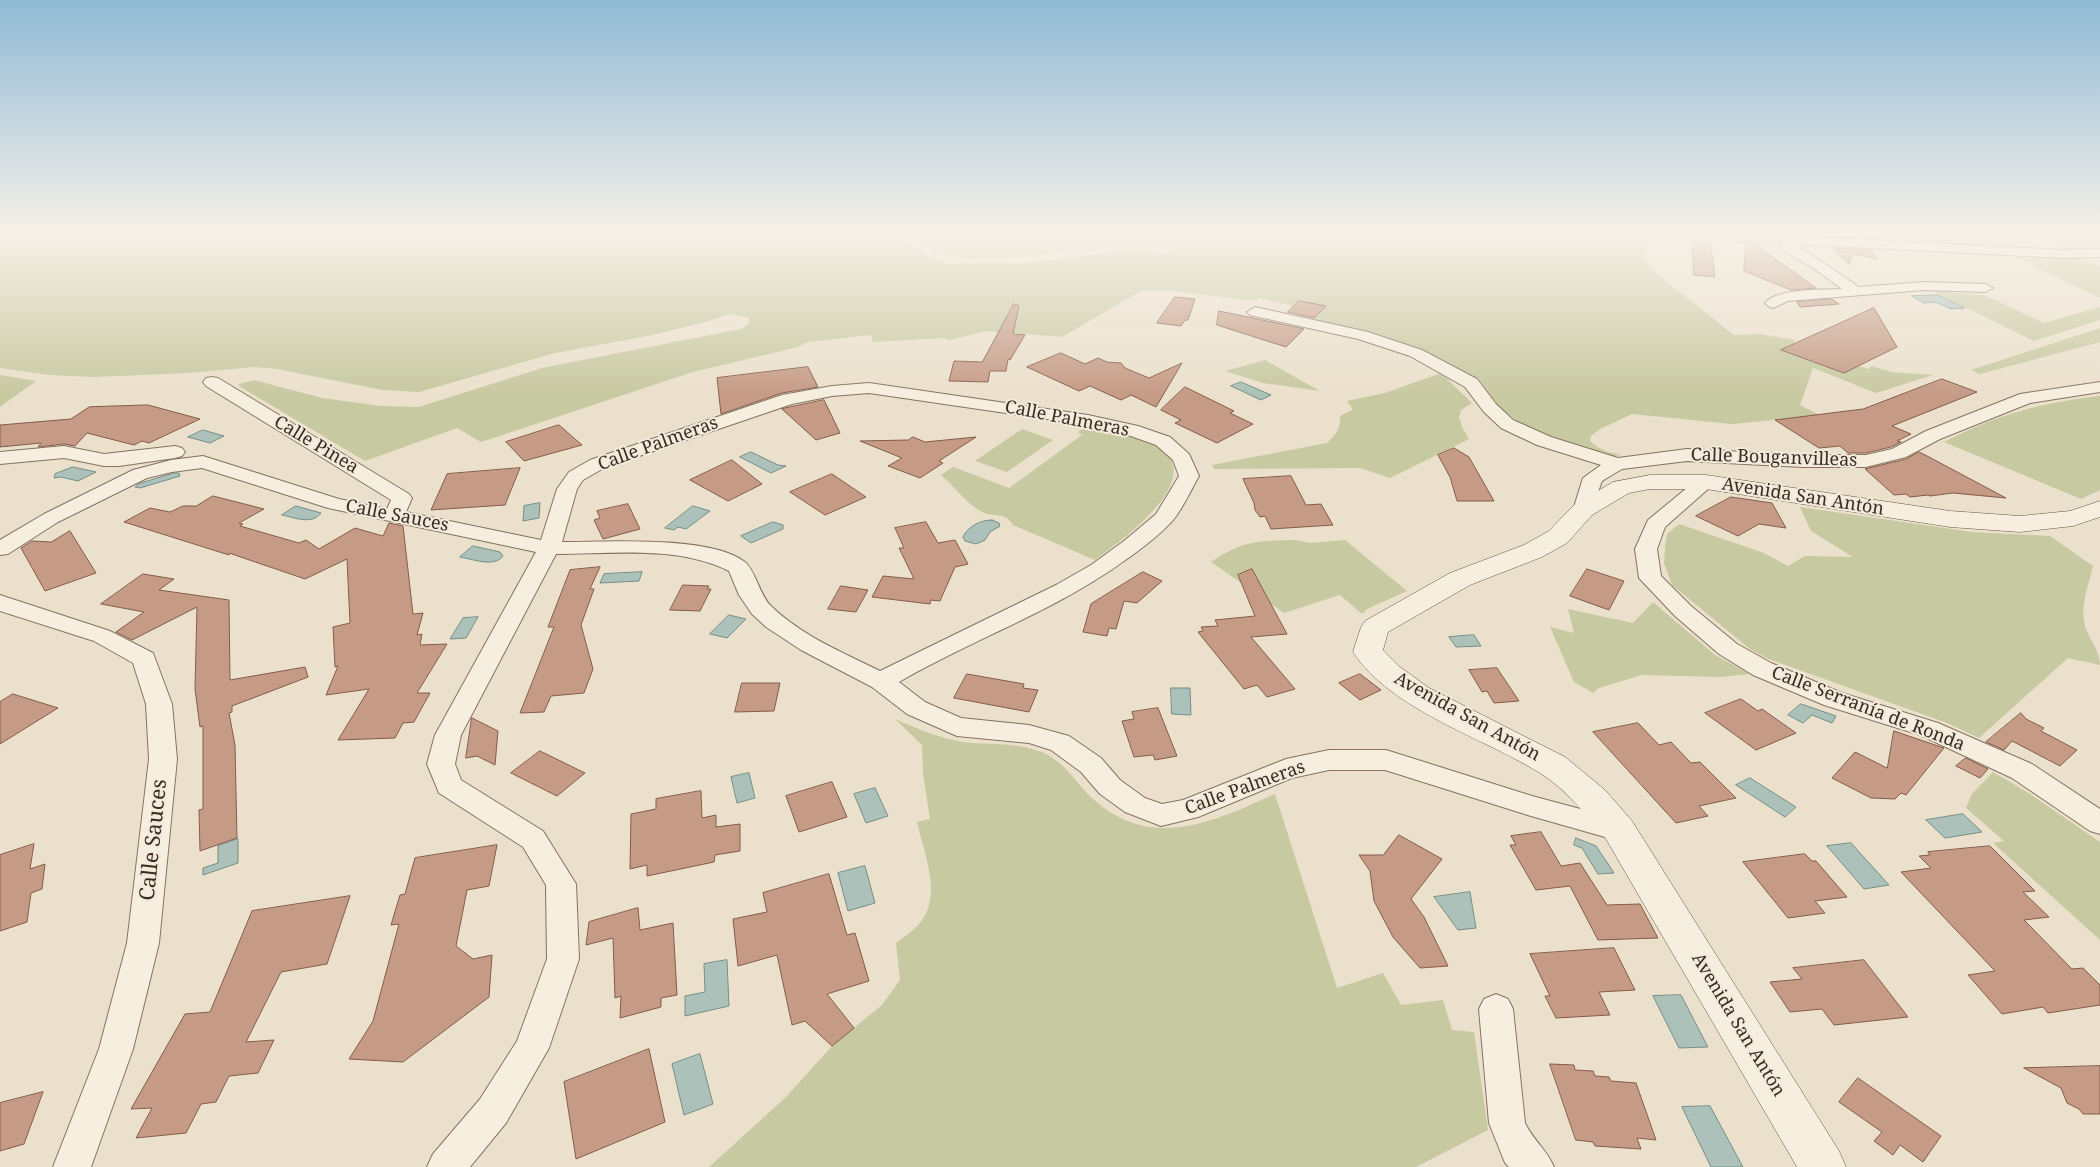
<!DOCTYPE html>
<html>
<head>
<meta charset="utf-8">
<style>
	body { margin:0 }
	canvas { display:block; background:#ebe0cc }
</style>
</head>
<body>
<canvas width="2100" height="1167"></canvas>
<script>
const g = document.querySelector('canvas').getContext('2d');
g.lineJoin = 'round';
function fill(path, color) { g.fillStyle = color; g.fill(path, 'evenodd'); }
function trace(path, color, width, dash) { g.strokeStyle = color; g.lineWidth = width; g.lineCap = dash ? 'butt' : 'round'; g.setLineDash(dash || []); g.stroke(path); }
function drawText(font, color, halo, rows, align = 'center') {
  g.font = font + ' "Noto Serif",serif'; g.lineWidth = 4; g.setLineDash([]); g.textBaseline = 'middle'; g.strokeStyle = halo; g.fillStyle = color; for (const [text, x, y, turn = 0] of rows) {
    g.save(); g.translate(x, y); g.rotate((+turn || 0) * Math.PI / 180); g.textAlign = isNaN(turn) ? turn : align; if (halo) g.strokeText(text, 0, 0); g.fillText(text, 0, 0); g.restore();
  }
}
fill(new Path2D(`
	M0,232H904L901,238L924,254L948,264L1026,263L1137,249L1169,254L1173,249C1117,237 1056,256 998,258C982,259 964,260 948,255C938,253 929,247 920,243L917,232H1415L1447,236L1448,232H1818L1825,237L1788,236L1774,241L1775,248L1675,235L1663,241L1647,242L1644,256L1649,267L1658,275L1734,335L1760,334L1795,340V344L1782,350L1844,373L1858,366L1869,369L1871,366L1892,372L1933,375L1876,393L1813,368L1800,405L1835,423L1783,419L1732,424L1632,414L1600,429L1591,436L1590,441C1599,450 1610,453 1622,455L1609,457L1529,430L1501,409L1478,378L1438,357L1393,340L1314,319L1325,306H1294L1259,298L1256,301L1172,291H1141L1062,337L987,331L949,340L944,338L873,342L871,335L808,342L798,347L693,372L481,442L457,428L365,461L239,386V384L254,380L322,398L381,406L419,407L542,368L741,329L749,323V318L729,314L709,321L648,336L555,353L419,392L382,390L277,369L254,367L189,373L93,377L50,375L0,368Z
	M1904,232H1975L2001,247L1919,243Z
	M2032,232H2097L2100,246C2078,261 2052,243 2032,232Z
	M2011,255L2080,258L2100,267V298Z
	M1932,291L1984,295L2044,323L2100,307V320L2034,341Z
	M2100,328V342L1980,374L1971,370Z
	M1265,360L1272,364L1320,391L1263,383L1225,371Z
	M1441,373L1472,403L1461,410L1459,417L1462,427L1469,439L1390,478L1360,468L1214,469L1212,465L1327,443C1336,434 1341,429 1340,416L1353,410L1347,401L1385,393Z
	M0,375L36,381L0,407Z
	M2100,396V490L2081,499L1944,442C1999,414 2039,403 2100,396Z
	M1085,427C1109,432 1151,435 1168,455C1195,489 1117,544 1095,560L1013,525C1005,511 994,518 982,512C967,504 954,486 941,475L953,467L1009,488L1082,435L1078,432Z
	M1022,429L1053,440L1007,472L975,461Z
	M1800,507L1972,532L2050,536L2093,566C2089,583 2081,604 2084,621C2086,637 2100,648 2100,665L2068,658L1979,738L1947,723L1766,658L1750,649L1672,585L1664,563L1665,547L1667,534L1679,524L1764,553L1788,566L1805,556L1853,557L1811,531Z
	M1296,540L1310,543L1345,540L1407,591L1367,609L1362,614L1340,595L1284,613L1211,562C1243,540 1258,541 1296,540Z
	M1653,602L1715,655L1750,674L1721,677L1642,675L1599,688L1593,693L1574,682L1550,627L1574,633L1568,609L1633,623Z
	M895,719C918,729 939,738 963,742C988,745 1015,742 1039,751C1064,760 1074,781 1092,798C1151,852 1213,822 1275,794L1337,988L1383,973L1401,1005L1443,1000L1452,1030L1474,1032L1488,1130L1416,1167H709L785,1098L832,1046L882,1005L900,980L896,943C904,937 913,931 920,923C943,895 924,854 917,822L930,819L923,774L922,745Z
	M1993,772L2027,792L2100,842V940L1993,843L2004,841L1966,808L1972,794Z`), '#c7c9a1');
const water = new Path2D(`
	M1938,295L1965,308L1951,309L1936,302L1924,303L1912,296Z
	M1241,382L1271,395L1261,400L1231,386Z
	M203,430L224,436L210,443L188,437Z
	M751,452L778,465L786,466L771,473L740,457Z
	M73,467L96,472L78,481L61,477L54,478L55,474Z
	M174,473H179L180,476L140,488L135,487L138,484Z
	M540,503L539,518L523,521L524,506Z
	M296,506L321,513C312,525 296,518 282,515Z
	M693,506L710,511L686,529L678,527L674,530L665,528Z
	M992,520L999,523L1000,526L990,532L985,540L976,544L965,541L963,537C968,526 981,520 992,520Z
	M773,522L783,525V529L751,543L741,536Z
	M473,546L500,552L503,556C494,568 473,559 460,557Z
	M642,572L639,581L600,583L604,574Z
	M729,615L746,619L727,638L710,634Z
	M478,617L466,638L450,639L463,618Z
	M1474,635L1481,646L1456,647L1449,637Z
	M1171,688H1190L1191,715L1172,714Z
	M1801,704L1836,716L1832,723L1812,715L1803,723L1788,715Z
	M749,773L755,798L737,803L731,777Z
	M1750,778L1796,807L1785,817L1736,785Z
	M875,788L888,816L866,823L854,794Z
	M1963,814L1982,832L1945,838L1926,820Z
	M1576,838L1596,846L1614,873L1598,874L1582,848L1574,845Z
	M238,839V863L203,875V868L218,863V846Z
	M1851,843L1889,885L1864,889L1827,846Z
	M865,866L875,903L848,911L838,873Z
	M1470,892L1476,928L1458,930L1434,897Z
	M727,960L729,1006L685,1016V996L705,992L704,964Z
	M1681,995L1708,1047L1679,1048L1653,996Z
	M700,1054L713,1104L684,1115L672,1064Z
	M1710,1106L1743,1167H1711L1682,1107Z`);
fill(water, '#acc1b9');
trace(water, '#738f86', 1);
const building = new Path2D(`
	M1692,232H1709L1715,277L1694,275Z
	M1818,232H1868L1865,238L1821,236Z
	M1747,239L1816,288L1791,290L1744,271Z
	M1833,248L1870,250L1877,259L1853,254L1849,264Z
	M1175,297L1195,299L1188,320H1185L1181,326L1157,323Z
	M1832,299L1839,304L1800,307L1797,302Z
	M1299,301L1326,306L1314,318L1288,312Z
	M1014,304L1019,306L1013,334L1025,335L1010,360L1008,359L1006,371H990L988,382L949,381L954,361L982,362Z
	M1874,308L1897,347L1844,373L1781,350Z
	M1219,311L1253,318L1304,329L1286,347L1217,325Z
	M1061,353L1085,364L1098,358L1107,362L1121,363L1125,368L1149,378L1182,363L1156,407L1131,395L1121,400L1090,386L1079,391L1027,367Z
	M808,367L818,387L782,393L721,414L717,378Z
	M1942,379L1977,392L1892,426L1911,434L1897,441L1901,442L1891,447L1866,453H1848L1840,446L1819,448L1775,420L1863,409Z
	M1185,387L1234,411L1230,413L1253,424L1217,443L1175,423L1181,420L1161,410Z
	M824,400L840,433L816,440L782,409Z
	M148,405L200,419L149,443L142,441L134,445L87,433L75,446L64,444L38,447L41,443L0,447V425L71,419L89,407Z
	M559,425L582,445L524,461L506,442Z
	M913,437L925,442L976,437L939,461L943,463L920,478L888,466L902,458L860,441L908,440Z
	M1454,448L1469,457L1494,501H1457L1450,477L1438,455Z
	M1919,452L1929,457L2006,498L1953,493L1930,496L1928,495L1910,497L1906,494L1894,495L1865,469L1906,459Z
	M732,460L762,484L728,501L690,480Z
	M520,468L505,505L431,510L447,474Z
	M832,474L866,497L825,515L790,492Z
	M1291,476L1306,505L1321,504L1333,525L1271,529L1265,516L1260,517L1255,510L1254,503L1243,479Z
	M213,496L264,509L239,523L243,524L240,526L299,543L306,540L319,549L355,528L383,536L389,523L403,526L413,614L423,613L417,635L422,634L420,645L447,644L417,693H430L414,722L403,723L395,738L338,740L369,689L326,695L338,666L335,667L333,627L350,623L347,559L305,579L229,553V555L124,522L150,508L170,512L183,506H196Z
	M1731,497L1772,503L1786,528L1759,524L1738,536L1696,516Z
	M628,504L640,529L603,539L594,520L600,518L597,511Z
	M926,522L938,543L955,540L968,564L955,567L940,601L931,600L930,604L872,597L883,576L914,579L899,548H904L895,528Z
	M70,531L96,573L45,591L21,548L32,541L51,542Z
	M600,567L590,589H594L581,625L593,669L584,693L551,696L544,712L520,713L554,627H548L570,570Z
	M1252,569L1287,634L1251,637L1295,689L1267,697L1257,685L1244,689L1198,632L1203,631L1201,627L1218,626L1215,620L1255,616L1238,575Z
	M1587,569L1624,581L1609,610L1570,596Z
	M1143,572L1162,581L1137,603L1124,601L1116,629L1109,628L1107,636L1083,632L1091,604Z
	M143,574L174,579L159,590L229,600L230,680L305,667L308,677L232,706V712L229,713L235,745L237,838L200,851L199,810L203,809V726L200,727L195,689L197,607L132,640L116,632L144,612L101,604Z
	M683,585L709,586L707,589H711L700,611L670,610Z
	M841,586L868,590L856,612L828,609Z
	M1497,668L1519,701L1494,703L1487,691L1482,692L1469,670Z
	M967,674L1024,684L1023,688L1038,690L1029,712L954,698Z
	M1360,674L1381,690L1360,700L1339,683Z
	M742,683H780L774,711L735,712Z
	M13,694L58,708L0,744V702Z
	M1741,699L1758,711L1762,709L1796,733L1756,750L1705,713Z
	M1158,708L1177,756L1155,760L1153,755L1134,757L1122,721L1134,719L1132,712Z
	M2021,713L2026,719L2044,728L2041,731L2077,750L2060,766L2012,741L2004,750L1986,742Z
	M472,718L498,731L495,765L477,756L466,758Z
	M1638,723L1659,745L1671,742L1691,763L1700,762L1736,798L1699,806L1708,816L1676,823L1593,732Z
	M1894,731L1944,748L1906,795L1901,793L1895,799L1871,798L1832,778L1855,752L1887,768Z
	M540,751L585,773L557,796L511,773Z
	M1966,758L1988,769L1980,778L1956,766Z
	M832,782L847,817L799,832L786,796Z
	M701,791L702,818L716,815V827L740,824V851L715,855L714,862L647,876V865L630,869L631,814L656,809V799Z
	M1541,832L1561,866L1580,863L1607,905L1640,904L1658,938L1598,940L1570,886L1536,890L1510,845H1516L1511,836Z
	M1399,835L1442,859L1411,899L1424,917L1448,966L1420,968L1393,937L1374,901L1370,871L1359,855H1383Z
	M34,844L30,869L45,864L42,889L31,893L27,922L0,931V855Z
	M497,845L489,886L467,890L456,946L473,959L492,955L489,997L403,1062L349,1059L373,1021L399,924L391,925L400,895L405,894L415,858Z
	M1990,846L2035,891L2023,892L2049,917L2024,920L2072,969L2083,968L2100,985V1005L2048,1013L2043,1007L2002,1014L1968,975L1995,971L1901,872L1931,868L1919,856L1930,855L1928,852Z
	M1805,854L1812,861H1816L1847,897L1815,901L1825,913L1788,918L1743,862Z
	M829,874L847,935L855,933L869,981L827,994L854,1028L832,1046L805,1021L792,1025L777,955L738,966L733,919L767,912L763,893Z
	M350,896L327,964L281,972L246,1042L274,1040L258,1073L229,1076L216,1102L201,1104L186,1133L136,1138L152,1108L131,1109L185,1014L210,1012L252,911Z
	M638,908L640,930L673,923L677,995L661,998V1007L620,1018L621,996L615,998L613,938L586,945L589,922Z
	M1614,948L1635,990L1599,992L1610,1015L1556,1018L1545,996H1550L1530,954Z
	M1864,960L1908,1017L1834,1025L1822,1009L1790,1012L1770,982L1802,979L1793,968Z
	M649,1049L665,1122L576,1159L564,1082Z
	M1550,1064L1574,1065L1575,1070L1593,1071L1595,1076L1609,1077L1611,1081L1636,1083L1656,1140L1637,1138L1641,1149L1595,1146L1593,1142L1576,1140Z
	M2100,1066V1114H2083L2079,1109L2067,1103L2061,1088L2024,1068Z
	M1858,1078L1941,1136L1923,1162L1900,1145L1893,1155L1874,1141L1882,1132L1839,1102Z
	M43,1092L24,1144L0,1151V1103Z`);
fill(building, '#c59b86');
trace(building, '#845c4a', 1);
const street = new Path2D(`
	M1792,236L2063,250L2100,249V257L2063,258L1795,244L1859,287L1924,282L1986,284L1993,288L1986,292L1924,290L1788,301L1773,308L1768,306L1765,303C1776,288 1823,290 1842,289L1813,268L1783,251L1780,243Z
	M1255,307L1368,332L1422,350L1477,379L1496,404L1513,420L1551,437L1618,458L1687,449L1803,455H1866L1892,449L1926,431L2020,394L2100,382V392L2030,403L1940,439L1906,457L1866,467H1803L1687,461L1622,469L1602,481L1590,514L1583,516L1576,514L1573,510L1583,478L1601,465L1537,445L1501,428L1484,412L1465,387L1410,356L1358,339L1250,315L1247,312Z
	M212,377L218,378L409,494L412,498L406,512L541,540L557,489L569,472L590,460L782,395L832,386L869,383L1088,415L1138,426L1170,437L1189,454L1199,476C1191,490 1184,506 1174,519C1160,535 1141,549 1124,561C1055,611 973,639 899,682L925,702L961,718L1029,725L1069,736L1101,758L1120,780L1145,798L1162,804L1183,800L1286,759L1329,750H1386L1532,796L1629,822L1633,830L1629,838L1619,841L1531,816L1385,770H1329L1292,778L1198,817L1161,826L1125,812L1100,794L1081,772L1051,750L1029,743L957,736L907,714L872,687L801,650L766,627L752,614L739,595L729,571C677,545 612,554 556,554L461,735L455,764L461,780L543,831L576,884L579,959L549,1048L506,1123L470,1167H427L433,1154L480,1099L517,1041L547,959L546,885L523,847L439,793L427,764L435,735L536,552L328,508L202,468L172,472L147,478L58,522L8,554L0,555V540L44,514L133,470L171,460L203,456L339,499L387,509L391,500L206,386L203,382L206,378ZM869,393L1088,425L1125,434L1156,445L1173,460L1179,476L1156,514L1124,541L1091,565L1056,585L880,671C842,652 800,635 770,605C759,593 755,570 745,562C710,535 606,542 562,542L577,489L583,480L604,468L792,404L832,396Z
	M64,446L104,454L175,446L182,448L185,452L182,456L175,458L119,466H104L64,458L0,464V452Z
	M1706,476L1713,478L1716,482L1665,527L1657,549L1661,576L1691,606L1737,644L1771,663L1842,693L1938,723L2032,764L2100,809V834L2090,831L2012,778L1920,735L1824,705L1753,675L1719,654L1675,616L1639,578L1635,549L1648,520L1699,478Z
	M0,595L110,631L153,653L172,704L177,759L159,943L133,1049L91,1167H53L99,1049L127,943L149,759L146,704L133,663L94,641L0,611Z
	M1496,994L1508,999L1513,1009L1525,1123C1533,1140 1547,1150 1554,1167H1509L1505,1163L1489,1123L1479,1009L1484,999Z`);
const secondary = new Path2D(`
	M1650,475H1706L1950,511L2020,516L2070,511L2100,501V517L2073,526L2020,532L1950,527L1706,489H1650L1629,493L1592,515L1567,543L1542,557L1470,585L1388,632L1383,650L1400,667L1429,688L1565,757L1605,790L1632,821L1839,1151L1846,1167H1797L1606,839C1587,816 1566,789 1540,773C1482,737 1391,710 1353,652L1361,627L1365,621L1450,573L1524,545L1549,531L1574,505L1613,482Z`);
trace(street, '#877261', 2);
trace(secondary, '#695444', 1);
fill(street, '#f6eedf');
fill(secondary, '#f6eedf');
const sky = g.createLinearGradient(0, 0, 0, 396);
sky.addColorStop(0, '#90b9d5');
sky.addColorStop(0.59, '#f6f1e8');
sky.addColorStop(1, '#f6f1e800');
g.fillStyle = sky;
g.fillRect(0, 0, 2100, 396);
drawText('18px', '#392c23', '#f3eadb', [
	["Calle Palmeras",1067,419,11],
	["Calle Palmeras",658,444,-20],
	["Calle Pinea",316,445,31],
	["Calle Bouganvilleas",1774,458,2],
	["Avenida San Antón",1803,497,9],
	["Calle Sauces",397,516,11],
	["Calle Serranía de Ronda",1868,709,21],
	["Avenida San Antón",1467,717,29],
	["Calle Palmeras",1245,788,-20],
	["Avenida San Antón",1738,1025,59]
]);
drawText('21px', '#392c23', '#f3eadb', [
	["Calle Sauces",154,840,-84]
]);
</script>
</body>
</html>
